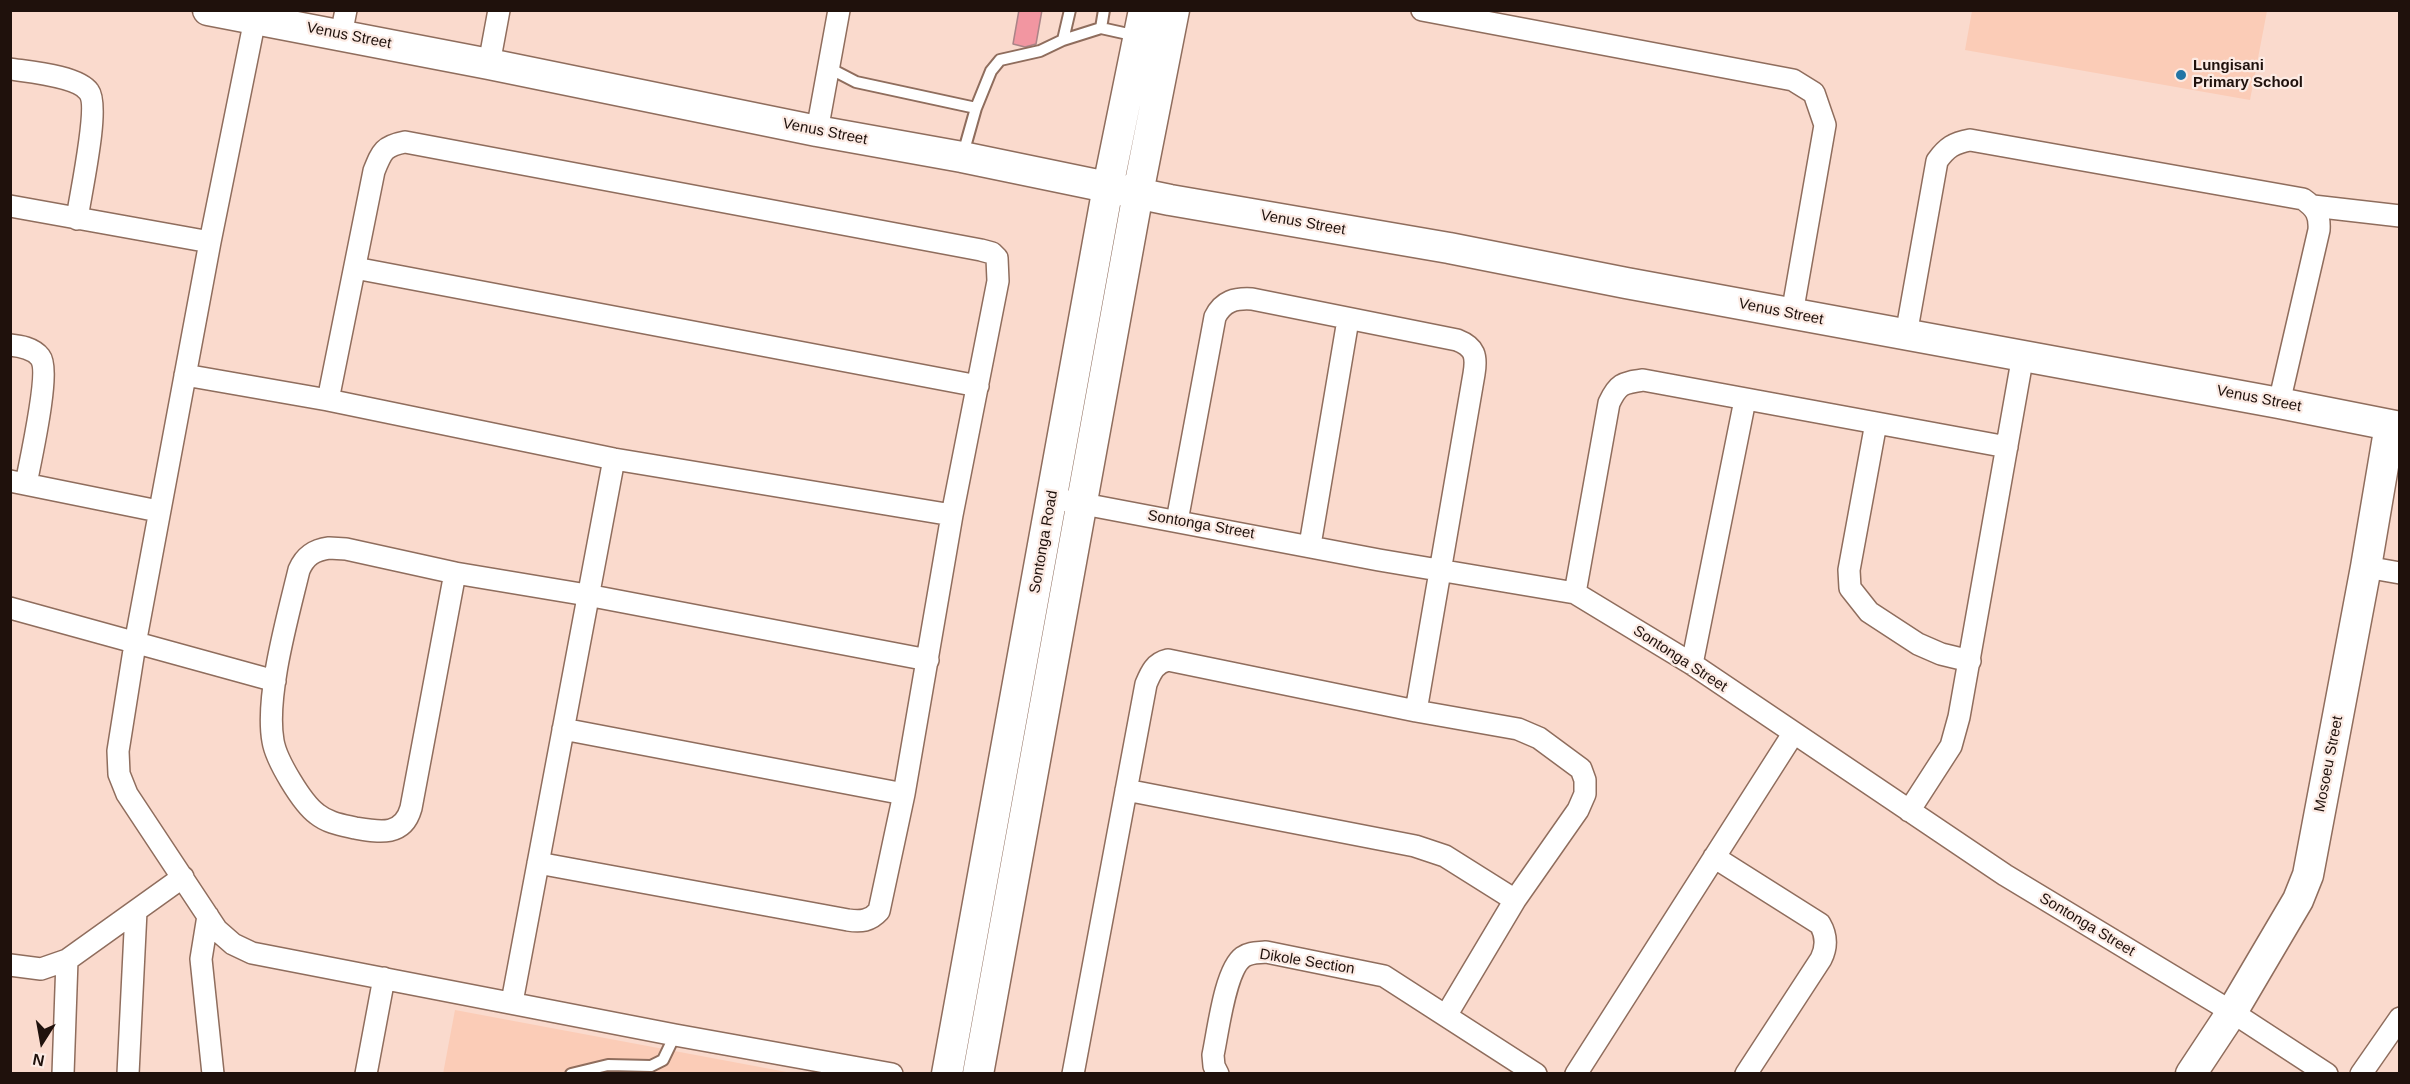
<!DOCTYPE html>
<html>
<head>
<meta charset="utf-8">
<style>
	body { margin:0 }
	#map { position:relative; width:2410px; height:1084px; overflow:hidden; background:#fadacd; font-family:Helvetica,sans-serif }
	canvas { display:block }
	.frame { position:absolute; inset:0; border:12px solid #1f110c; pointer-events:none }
	.north { position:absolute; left:12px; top:1012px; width:60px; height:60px; -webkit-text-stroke:4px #fcebe4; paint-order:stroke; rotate:191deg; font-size:16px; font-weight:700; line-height:24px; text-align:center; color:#1f110c }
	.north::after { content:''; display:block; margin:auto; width:21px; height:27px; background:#1f110c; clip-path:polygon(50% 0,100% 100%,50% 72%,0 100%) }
</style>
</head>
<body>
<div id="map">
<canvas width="2410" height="1084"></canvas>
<div class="frame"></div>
<div class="north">N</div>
</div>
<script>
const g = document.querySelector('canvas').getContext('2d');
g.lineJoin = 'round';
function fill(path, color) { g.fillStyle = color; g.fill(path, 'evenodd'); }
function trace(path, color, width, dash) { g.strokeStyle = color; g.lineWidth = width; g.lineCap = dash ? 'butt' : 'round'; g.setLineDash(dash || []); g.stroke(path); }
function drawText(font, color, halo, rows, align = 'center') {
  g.font = font + ' Helvetica,sans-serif'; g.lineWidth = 4.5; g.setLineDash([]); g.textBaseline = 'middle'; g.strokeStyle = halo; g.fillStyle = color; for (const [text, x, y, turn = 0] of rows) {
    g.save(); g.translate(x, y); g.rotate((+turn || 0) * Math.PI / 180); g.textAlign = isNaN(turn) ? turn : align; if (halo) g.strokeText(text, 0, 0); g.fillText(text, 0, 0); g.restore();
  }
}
fill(new Path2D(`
	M1972,11V10L2267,11L2250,100L1965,50Z
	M455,1010L792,1073L443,1074Z`), '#fbccb7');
const building = new Path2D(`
	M1019,10H1042L1036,44L1025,47L1013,44Z`);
fill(building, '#f296a1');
trace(building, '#ab8387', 1.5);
const lane = new Path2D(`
	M1101,28L1104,10
	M1063,40L1070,10
	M829,68L856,82L976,108
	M963,154L976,108L991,71L1000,60L1040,51L1063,40L1101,28L1137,36
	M571,1074L608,1065L651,1066L663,1060L675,1035`);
const street = new Path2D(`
	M1422,10L1793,80L1814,93L1825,125L1792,314
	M255,19L210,242L135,644L118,751L119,774L127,794L217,930L233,944L252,953L675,1035L892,1074
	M341,35L346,10
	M489,64L499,10
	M10,69C29,72 78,76 89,92C100,107 80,196 77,219
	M817,131L839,10
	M10,206L210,242
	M2313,206L2400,216
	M355,268L978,386
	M1906,335L1937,161C1947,147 1954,143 1970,140L2303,199C2316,208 2320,215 2319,230L2279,403
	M10,345C20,346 33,348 40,357C51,371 30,462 26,484
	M185,375L328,400L614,459L952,515
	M328,400L374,171C382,151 384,146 405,142L981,250L992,253L997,258L998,281L952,515L904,794L879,911C870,921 861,922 848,920L538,863
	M1876,423L1849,570L1850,588L1869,612L1918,644L1941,654L1970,661
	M10,481L158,511
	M1052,498L1379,560L1575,593L1692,664L2005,875L2232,1012L2327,1074
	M1177,521L1215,317C1223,301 1235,298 1252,299L1457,340C1475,347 1477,356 1474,374L1416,711
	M1310,545L1348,320
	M329,548L346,549L455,573L411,808C403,837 379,832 355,828C342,825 328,823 317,814C302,803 276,760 273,741C265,696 288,616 299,570C305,556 314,550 329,548Z
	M2366,567L2400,573
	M455,573L587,595L928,660
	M1575,593L1609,403C1618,384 1622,383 1643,380L2007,447
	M10,608L275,681
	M1692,664L1745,400
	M563,729L904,794
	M1126,790L1415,846L1445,856L1515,900
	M1909,811L1951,746L1959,717L2023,355
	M1714,857L1820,924C1827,936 1827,947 1821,959L1746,1074
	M208,916L201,959L213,1074
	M10,965L41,969L67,960L183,877
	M512,1002L614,459
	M63,1074L67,960
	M128,1074L136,911
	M366,1074L384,978
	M1073,1074L1146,684C1151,672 1155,663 1168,660L1416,711L1518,729L1539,738L1581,769L1585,780V794L1578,810L1515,900L1447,1014
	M1218,1074L1214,1066L1213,1055C1218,1032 1225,970 1243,957C1250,952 1258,953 1266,952L1384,976L1536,1074
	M1576,1074L1793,734
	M2361,1074L2400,1018`);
const secondary = new Path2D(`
	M208,10L489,64L817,131L962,157L1170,200L1449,248L1626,283L2279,403L2400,427
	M947,1074L1108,187L1144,10
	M978,1074L1138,193L1174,10
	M2191,1074L2232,1012L2298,900L2308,875L2366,567L2390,425`);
trace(lane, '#8f6d5d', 14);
trace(street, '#8f6d5d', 24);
trace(secondary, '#8f6d5d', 33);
trace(lane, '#fff', 10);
trace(street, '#fff', 21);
trace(secondary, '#fff', 30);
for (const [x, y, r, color] of [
	[2181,75,6,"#2275a5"]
]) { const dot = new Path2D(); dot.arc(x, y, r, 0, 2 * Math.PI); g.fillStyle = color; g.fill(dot); trace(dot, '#fcebe4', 2); }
drawText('15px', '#1f110c', '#fcebe4', [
	["Venus Street",349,36,11],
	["Venus Street",825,132,11],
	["Venus Street",1303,223,10],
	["Venus Street",1781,312,11],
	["Venus Street",2259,399,11],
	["Sontonga Street",1201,525,10],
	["Sontonga Road",1044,542,-80],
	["Sontonga Street",1680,659,33],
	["Mosoeu Street",2329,764,-79],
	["Sontonga Street",2087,925,31],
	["Dikole Section",1307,962,9]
]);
drawText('bold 15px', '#1f110c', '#fcebe4', [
	["Lungisani",2193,66],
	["Primary School",2193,83]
], 'left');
</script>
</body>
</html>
